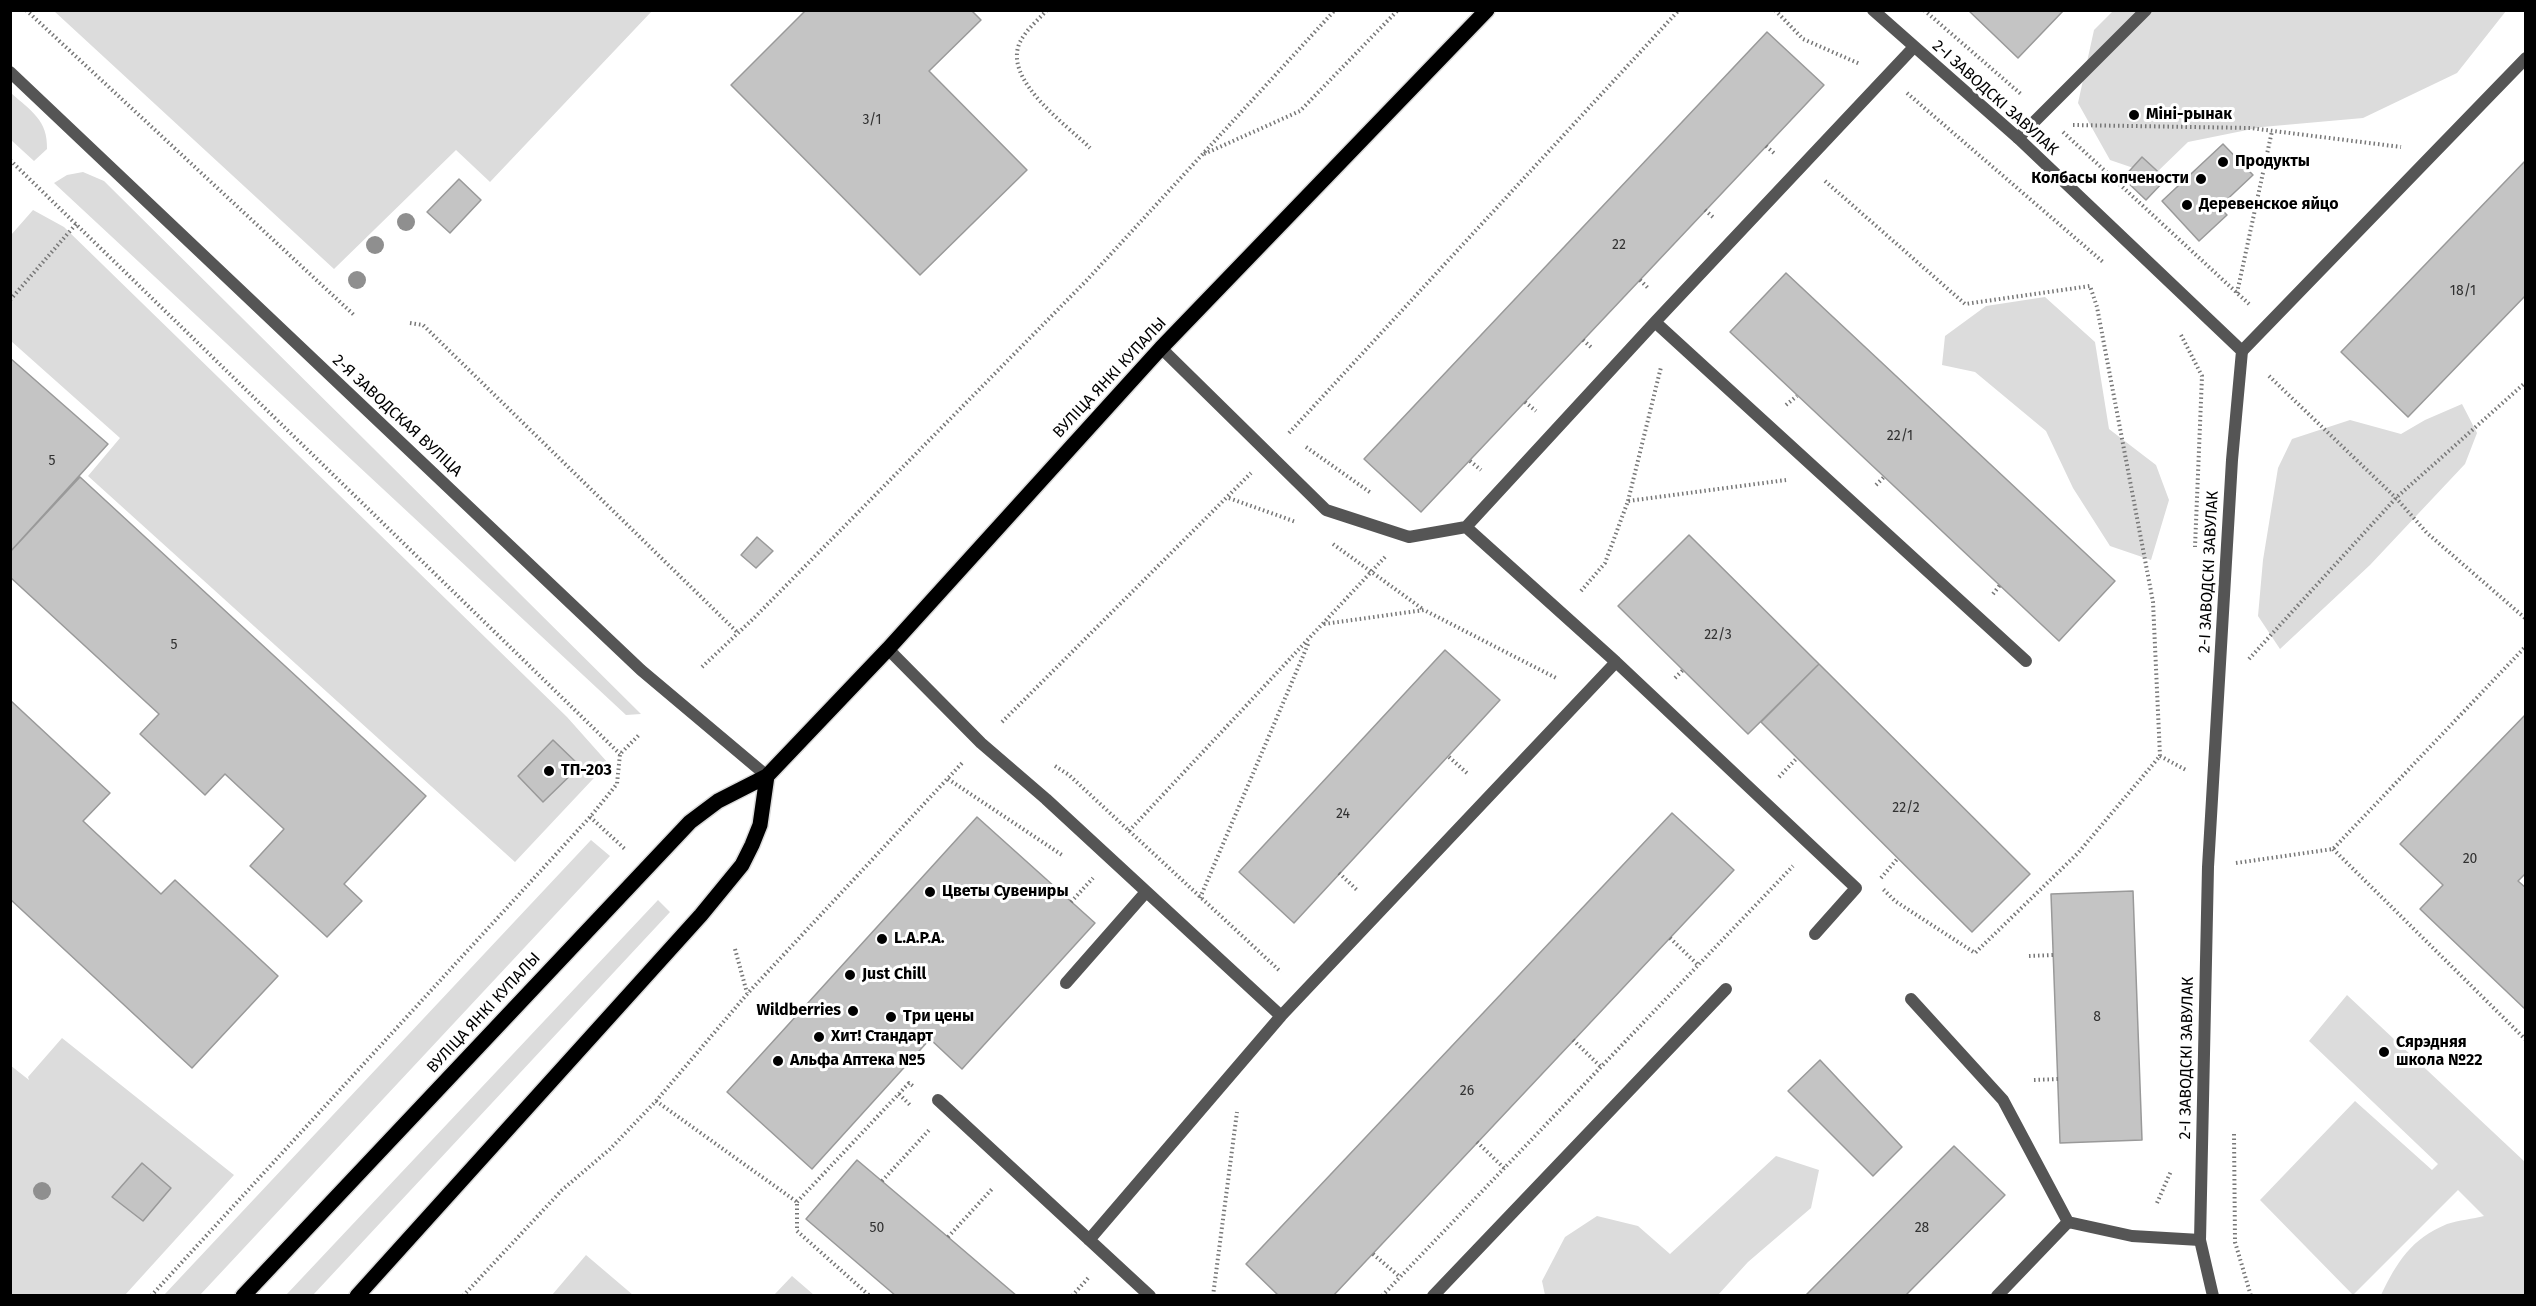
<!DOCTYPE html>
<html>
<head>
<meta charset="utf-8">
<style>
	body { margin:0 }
	#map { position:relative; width:2536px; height:1306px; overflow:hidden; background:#fff; font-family:"Fira Sans",sans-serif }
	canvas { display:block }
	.frame { position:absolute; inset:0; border:12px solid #000; pointer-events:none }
</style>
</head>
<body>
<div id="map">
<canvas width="2536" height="1306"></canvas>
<div class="frame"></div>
</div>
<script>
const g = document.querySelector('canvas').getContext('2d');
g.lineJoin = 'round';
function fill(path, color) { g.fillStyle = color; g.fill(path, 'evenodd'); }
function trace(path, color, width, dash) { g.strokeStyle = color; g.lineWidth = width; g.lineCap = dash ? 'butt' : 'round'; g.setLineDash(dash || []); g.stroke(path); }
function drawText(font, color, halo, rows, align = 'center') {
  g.font = font + ' "Fira Sans",sans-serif'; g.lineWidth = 6; g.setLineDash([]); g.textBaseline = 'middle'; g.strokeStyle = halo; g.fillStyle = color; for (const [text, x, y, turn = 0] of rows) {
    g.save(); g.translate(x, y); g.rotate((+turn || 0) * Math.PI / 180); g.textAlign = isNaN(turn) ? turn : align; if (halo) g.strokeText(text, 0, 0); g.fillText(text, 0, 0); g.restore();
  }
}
fill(new Path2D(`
	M54,11H652L490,182L456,150L334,269Z
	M2113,11H2506L2457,73L2363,118L2262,127L2188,142L2154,175L2110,160L2078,103L2094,30Z
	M11,93C31,111 48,120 47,149L34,161L11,140Z
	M83,172L104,181L641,714L626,715L54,183L67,175Z
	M33,210L64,227L567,717L608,763L515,862L88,476L120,438L11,341V235Z
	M2045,297L2095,342L2109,429L2156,465L2169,500L2151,560L2110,546L2073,488L2046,431L1975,372L1942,365L1945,336L1986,306Z
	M2462,404L2477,433L2465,464L2370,565L2280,649L2258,616L2263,560L2278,468L2292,439L2350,420L2401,434L2425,420Z
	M591,840L610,856L200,1295H164Z
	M658,900L670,912L313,1295H286Z
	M2347,995L2525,1162V1295H2381C2397,1262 2411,1239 2447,1224C2459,1220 2473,1219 2484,1216L2458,1190L2353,1295L2260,1200L2355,1101L2432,1170L2438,1164L2309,1041Z
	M62,1038L234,1175L125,1295H11L10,1065L29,1080L28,1077ZM142,1163L171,1188L143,1220L112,1197Z
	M1776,1156L1819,1170L1811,1208L1748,1262L1718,1295H1545L1542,1281L1565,1237L1597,1216L1638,1226L1670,1254Z
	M586,1255L633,1295H552Z
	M792,1276L814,1295H774Z`), '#dcdcdc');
const building = new Path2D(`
	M806,10H971L981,20L929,71L1027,170L920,275L731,85Z
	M1968,10H2064L2018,58Z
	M1767,32L1824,85L1421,512L1364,459Z
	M2223,144L2253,175L2219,207L2227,215L2199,241L2162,201Z
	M2142,157L2166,179L2146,200L2123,178Z
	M2526,160V295L2408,417L2341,352Z
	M459,179L481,200L450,233L427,212Z
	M1786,273L2115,581L2059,641L1730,332Z
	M10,358L108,444L10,552Z
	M80,477L426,796L344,884L362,901L327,937L250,866L284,829L225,774L205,795L140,734L159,714L10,577V552Z
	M1689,535L1819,664L1748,734L1618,606Z
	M757,537L773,551L756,568L741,555Z
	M1445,650L1500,700L1294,923L1239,872Z
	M1819,664L2030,874L1972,932L1761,722Z
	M10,700L110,793L83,821L161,894L175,880L278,976L192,1068L10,899Z
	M2526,714V873L2518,881L2526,888V1010L2420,909L2443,885L2400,844Z
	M553,740L580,766L543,802L518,776Z
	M1672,813L1734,870L1333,1296H1279L1246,1264Z
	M977,817L1095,923L962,1069L930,1039L812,1169L727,1092Z
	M2133,891L2142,1140L2060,1143L2051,894Z
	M1820,1060L1902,1147L1873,1176L1788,1091Z
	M1954,1146L2005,1195L1905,1296H1805Z
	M857,1160L948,1237L1017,1296H896L806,1219Z
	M142,1163L171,1188L143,1221L112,1197Z`);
fill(building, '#c4c4c4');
trace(building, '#999', 1.5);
const primary = new Path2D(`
	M243,1296L690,822L718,801L767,776L888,649L1161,348L1487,10
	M357,1296L701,915L742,865L752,845L760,825L767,776`);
trace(primary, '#dbdbdb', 18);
trace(new Path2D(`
	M26,10L354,315
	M1047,10C1038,20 1026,30 1020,42C1002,80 1067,125 1090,148
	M1775,10L1803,39L1860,64
	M1924,10L2022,95
	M1907,93L2103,262
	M2073,125L2250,128L2401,147
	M2063,132L2249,304
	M1766,146L1775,154
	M1204,154L1300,111L1398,10
	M10,160L620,754
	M1825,181L1965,304L2090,286L2097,307L2153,602L2160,756L2078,853L1975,953L1895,901L1883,889
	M1705,210L1714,218
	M1640,280L1648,288
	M2237,293L2272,131
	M10,300L77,223
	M410,323L423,325L738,633
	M2181,335L2202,376L2195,547
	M1583,340L1592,348
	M2269,376L2396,498L2427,533L2526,619
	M1525,402L1536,411
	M1786,405L1797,396
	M1289,433L1679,10
	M1306,447L1371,493
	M1470,461L1481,470
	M1876,485L1884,477
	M1229,498L1296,522
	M1628,501L1661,367
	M1333,544L1424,610
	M1581,591L1605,563L1628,501L1786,480
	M1993,594L2000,585
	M1324,624L1424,610L1558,679
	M2249,659L2396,498L2526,382
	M702,667L755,617L1087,280L1335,10
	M1675,678L1683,670
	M1002,722L1251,473
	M2160,756L2186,770
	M1449,757L1468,774
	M1055,766L1069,775L1281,972
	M1779,777L1797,758
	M948,779L1062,855
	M590,817L626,850
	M1129,831L1385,557
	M2333,849L2526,1040
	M2236,863L2333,849L2526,646
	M1339,873L1358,891
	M1881,878L1898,858
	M1200,898L1309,642
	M1071,902L1093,878
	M1670,938L1697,964
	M735,949L747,993
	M2029,956L2053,955
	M1573,1040L1600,1066
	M2034,1080L2058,1079
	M899,1094L910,1105
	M656,1101L797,1202V1231L870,1296
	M2234,1134L2235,1242L2251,1296
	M1477,1142L1504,1168
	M882,1181L930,1129
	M797,1202L909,1083L913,1086
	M2157,1203L2171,1171
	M948,1237L992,1189
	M1373,1254L1400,1277
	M151,1296L590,817L617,784L620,754L639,735
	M463,1296L562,1190L610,1149L656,1101L748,993L963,762
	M1072,1296L1090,1276
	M1213,1296L1237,1112
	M1382,1296L1793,866`), '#777', 4, [1.5, 3]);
trace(new Path2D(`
	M2018,138L2146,10
	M1655,322L2026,661
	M1161,348L1326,510L1409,537L1466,527L1655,322L1913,48
	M2242,351L2526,58
	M1466,527L1616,662L1856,888L1815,934
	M888,649L981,743L1046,799L1281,1016L1089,1240
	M1066,983L1146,892
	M1911,999L2003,1100L2068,1222
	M1281,1016L1616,662
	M938,1100L1150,1296
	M1433,1296L1726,989
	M1997,1296L2068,1222L2132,1236L2200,1240`), '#555', 12);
trace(new Path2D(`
	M1873,10L2018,138L2242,351L2232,460L2208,867L2200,1240L2213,1296
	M10,72L641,670L767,776`), '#555', 12);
trace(primary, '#000', 15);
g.fillStyle = '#8f8f8f';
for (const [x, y] of [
	[406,222],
	[375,245],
	[357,280],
	[42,1191]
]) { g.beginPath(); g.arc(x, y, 9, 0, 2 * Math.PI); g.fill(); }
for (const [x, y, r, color] of [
	[2134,115,6,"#000"],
	[2223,162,6,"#000"],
	[2201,179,6,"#000"],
	[2187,205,6,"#000"],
	[549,771,6,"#000"],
	[930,892,6,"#000"],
	[882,939,6,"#000"],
	[850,975,6,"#000"],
	[853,1011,6,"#000"],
	[891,1017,6,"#000"],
	[819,1037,6,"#000"],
	[2384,1052,6,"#000"],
	[778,1061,6,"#000"]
]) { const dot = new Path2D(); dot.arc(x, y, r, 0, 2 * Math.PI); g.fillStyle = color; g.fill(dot); trace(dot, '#fff', 2); }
drawText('14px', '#313131', null, [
	["3/1",872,120],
	["22",1619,245],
	["18/1",2463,291],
	["22/1",1900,436],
	["5",52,461],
	["22/3",1718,635],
	["5",174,645],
	["22/2",1906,808],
	["24",1343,814],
	["20",2470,859],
	["8",2097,1017],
	["26",1467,1091],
	["50",877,1228],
	["28",1922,1228]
]);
drawText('16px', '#000', '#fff', [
	["2-І ЗАВОДСКІ ЗАВУЛАК",1995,98,42],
	["ВУЛІЦА ЯНКІ КУПАЛЫ",1110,378,-47],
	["2-Я ЗАВОДСКАЯ ВУЛІЦА",397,416,43],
	["2-І ЗАВОДСКІ ЗАВУЛАК",2209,572,-87],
	["ВУЛІЦА ЯНКІ КУПАЛЫ",484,1013,-47],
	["2-І ЗАВОДСКІ ЗАВУЛАК",2187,1058,-89]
]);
drawText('bold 16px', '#000', '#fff', [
	["Міні-рынак",2146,115],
	["Продукты",2235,162],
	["Колбасы копчености",2189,179,"right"],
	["Деревенское яйцо",2199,205],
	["ТП-203",561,771],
	["Цветы Сувениры",942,892],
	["L.A.P.A.",894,939],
	["Just Chill",862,975],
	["Wildberries",841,1011,"right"],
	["Три цены",903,1017],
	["Хит! Стандарт",831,1037],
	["Сярэдняя",2396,1043],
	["школа №22",2396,1061],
	["Альфа Аптека №5",790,1061]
], 'left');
</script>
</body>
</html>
